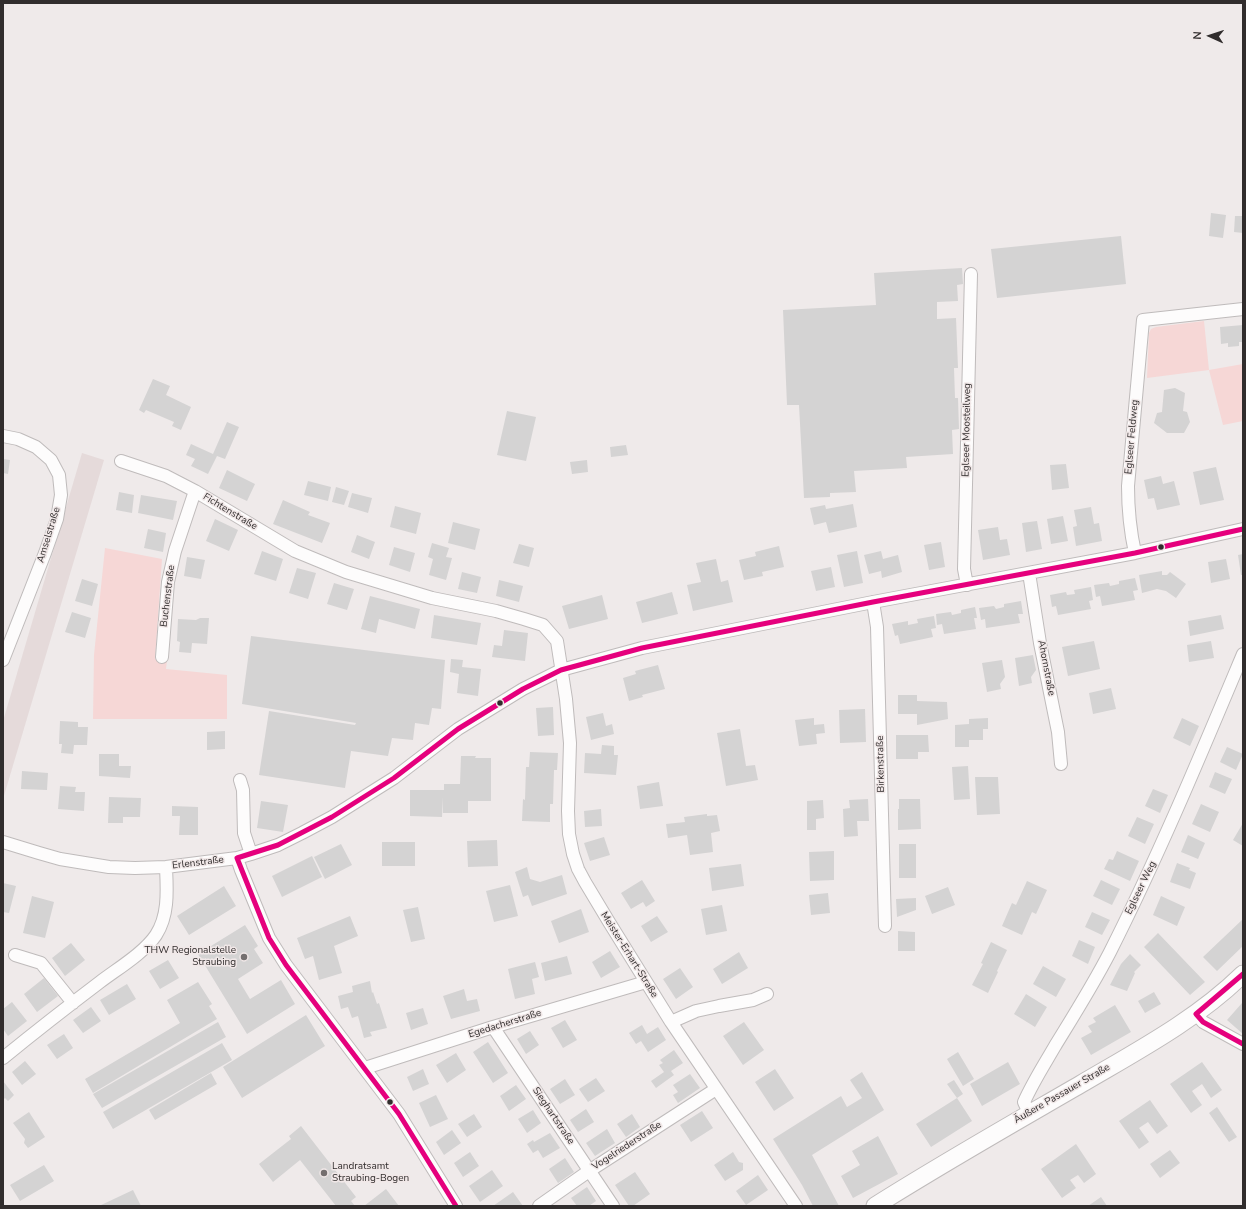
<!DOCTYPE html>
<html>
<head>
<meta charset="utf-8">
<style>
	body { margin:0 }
	#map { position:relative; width:1246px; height:1209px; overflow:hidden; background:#efeaea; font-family:"Nunito Sans",sans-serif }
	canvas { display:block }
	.frame { position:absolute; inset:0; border:4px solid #312d2d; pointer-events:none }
	.north { position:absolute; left:1190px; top:16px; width:40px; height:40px; -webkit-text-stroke:3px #f1e8e8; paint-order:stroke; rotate:273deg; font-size:11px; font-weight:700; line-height:16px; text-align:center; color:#312d2d }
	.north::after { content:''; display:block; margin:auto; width:14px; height:18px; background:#312d2d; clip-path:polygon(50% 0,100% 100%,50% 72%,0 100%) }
</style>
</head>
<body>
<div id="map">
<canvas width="1246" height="1209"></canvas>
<div class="frame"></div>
<div class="north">N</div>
</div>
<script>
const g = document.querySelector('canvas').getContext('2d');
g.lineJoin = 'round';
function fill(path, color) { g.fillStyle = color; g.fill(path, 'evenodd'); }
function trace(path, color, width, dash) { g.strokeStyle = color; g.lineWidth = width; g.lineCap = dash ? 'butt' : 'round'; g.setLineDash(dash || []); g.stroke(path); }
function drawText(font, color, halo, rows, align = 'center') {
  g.font = font + ' "Nunito Sans",sans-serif'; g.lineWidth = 3; g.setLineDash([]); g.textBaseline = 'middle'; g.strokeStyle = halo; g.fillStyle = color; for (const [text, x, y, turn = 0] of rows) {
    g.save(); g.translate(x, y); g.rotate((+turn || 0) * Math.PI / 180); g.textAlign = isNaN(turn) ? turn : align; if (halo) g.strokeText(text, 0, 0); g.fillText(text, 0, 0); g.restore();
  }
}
fill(new Path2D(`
	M82,453L104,460L3,799V721Z`), '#e5dada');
fill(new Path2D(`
	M1204,321L1209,370L1243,364V421L1223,425L1209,370L1147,378L1149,333L1151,329L1156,327Z
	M105,548L162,559L155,659L167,660L166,669L227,675V719H93L94,655Z`), '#f6d7d6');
fill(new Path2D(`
	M1211,213L1226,215L1223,238L1209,236Z
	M1235,216H1243V233L1234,232Z
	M1121,236L1126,284L997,298L991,249Z
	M962,268L963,284L957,285L958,301L937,302V319L956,318L958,368H954L955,398H958L959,429L952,430L953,454L906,457L907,468L854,471L856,492L830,493V497L804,498L799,405H787L783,310L876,305L874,273Z
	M1243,325V342H1239V346L1228,347V343L1221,344L1220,327Z
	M153,379L170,386L166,395L191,407L181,430L172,426L174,422L146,410L144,413L139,410Z
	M1175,388L1185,393L1183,411L1187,412L1190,422L1184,433H1167L1154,423L1157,413L1162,412L1164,390Z
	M507,411L536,417L526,461L497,455Z
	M227,422L239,427L225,459L217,456L208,474L191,466L195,459L186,455L191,444L213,454Z
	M626,445L628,455L611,457L610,447Z
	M3,459L10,460L8,474L3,473Z
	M587,460L588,472L572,474L570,462Z
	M1066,464L1069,488L1052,490L1050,465Z
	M1216,467L1224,500L1200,505L1193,472Z
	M227,470L255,484L247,501L219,488Z
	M1161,476L1163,484L1174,481L1180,505L1157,510L1154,498L1148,499L1144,480Z
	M308,481L331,487L328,501L304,495Z
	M336,487L349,491L344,505L332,502Z
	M119,492L134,495L132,513L116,510Z
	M352,493L372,498L368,513L348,507Z
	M141,495L177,501L173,520L138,513Z
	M283,500L310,512L308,515L330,523L322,543L273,524Z
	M853,504L857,527L829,533L826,522L814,525L810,508L825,505L826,509Z
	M395,506L421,513L416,534L390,527Z
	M1091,507L1094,524L1099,523L1102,541L1076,546L1073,527L1077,526L1074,510Z
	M1063,516L1068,541L1051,544L1047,519Z
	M215,519L238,530L229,551L206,541Z
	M1037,521L1042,549L1026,552L1022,523Z
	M453,522L480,529L475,550L448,543Z
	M998,527L1000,540L1007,539L1010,555L983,560L978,530Z
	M148,529L166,533L163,552L144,548Z
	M357,535L375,542L369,559L351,552Z
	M941,542L945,567L929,570L924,545Z
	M432,543L449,548L446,557L452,558L446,580L429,575L433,559L428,557Z
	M519,544L534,548L529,567L513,563Z
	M779,546L784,567L762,572L763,576L744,580L739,560L756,556L755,552Z
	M394,547L415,553L410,572L389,565Z
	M262,551L283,559L276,581L254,574Z
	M857,551L863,583L844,587L837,555Z
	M881,551L883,559L898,555L902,572L882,578L881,571L869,574L864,555Z
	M1243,554V575H1241L1238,555Z
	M187,557L205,560L201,579L184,576Z
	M716,559L721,582L728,580L733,602L693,611L687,585L701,582L696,563Z
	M1226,559L1230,579L1211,583L1208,562Z
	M831,567L835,587L816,591L811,571Z
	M297,568L316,573L308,599L289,593Z
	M1162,571V575H1167L1170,572L1186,584L1176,598L1166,591L1157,589L1142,593L1139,575Z
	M462,572L481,577L477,593L458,589Z
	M1135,578L1138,590L1133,591L1135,600L1102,606L1100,596L1096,597L1094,585L1109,583L1110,586L1119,584V581Z
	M82,579L98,584L92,606L75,601Z
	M499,580L523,586L519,602L496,596Z
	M334,583L354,589L347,610L327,604Z
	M1091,587L1093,600L1089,601L1091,609L1058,615L1056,606L1052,607L1050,595L1066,592L1067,595L1075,594L1074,590Z
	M672,592L678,614L642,623L636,602Z
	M602,595L608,619L569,629L562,606Z
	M370,596L420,609L415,629L379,619L376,633L361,629Z
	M1021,601L1023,614H1018L1020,623L986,628L985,619L981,620L979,608L994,606L996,609L1004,607V604Z
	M975,607L977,618H974L976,629L944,634L942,624L937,625L936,614L951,612L952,615L961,613V610Z
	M72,612L91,618L85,638L65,632Z
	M434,615L481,623L477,645L431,638Z
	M1221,615L1224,629L1190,636L1188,621Z
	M934,616L936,628L931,629L933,637L900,644L898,635L895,636L892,624L908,621V625L918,623L917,619Z
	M200,618H209L207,644L192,643L191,653L179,652L180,642L177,641L178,619L196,620Z
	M504,630L528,633L525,661L492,657L494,645L502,646Z
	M251,636L445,660L441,709L432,708L429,725L415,723L413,740L392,738L388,756L351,751L345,788L259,775L269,711L355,725L356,723L242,704Z
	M1094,641L1100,669L1068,676L1062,647Z
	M1211,641L1214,658L1189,662L1187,645Z
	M1033,655L1036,670L1031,677L1032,683L1019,686L1015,658Z
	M451,659L463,660L462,667L481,669L478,696L457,693L459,674L450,672Z
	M1002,660L1005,677L1000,684L1001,689L987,692L982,663Z
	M658,665L665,689L642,695L643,697L629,701L623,678L636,674L635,671Z
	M1111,688L1116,709L1093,714L1089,693Z
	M898,695H917V701L947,702L948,719L917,725V714H898Z
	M553,707L554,735L538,736L536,708Z
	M865,709L866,742L840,743L839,710Z
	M603,713L606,726L612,724L614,734L591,740L586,717Z
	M814,718V725L824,724L825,733L816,734L817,744L799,746L795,720Z
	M988,718V729H983V740H969V747H955V725L969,724V719Z
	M1182,718L1199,726L1190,746L1173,738Z
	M60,721L78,722V727H88L87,745H74L73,754L61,753L62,744H59Z
	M740,729L746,766L755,765L758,780L726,786L717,733Z
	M225,731V749L207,750V732Z
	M896,735H928L929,752H918V759H896Z
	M602,745L614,746V755H618L616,775L584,773L585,753L601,754Z
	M1227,747L1243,754L1236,770L1220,762Z
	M530,752L558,753L557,770H554L553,804H550V822L522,821L523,799L525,800L526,767H529Z
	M99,754H119V766H131L130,778L99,776Z
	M461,756H476L475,758H491V801H468V813H443V797L442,817L410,816V790H444V784H460Z
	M968,766L970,799L954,800L952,767Z
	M22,771L48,773L47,790L21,789Z
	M1215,772L1232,779L1225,794L1209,787Z
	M975,777H998L1000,814L977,815Z
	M659,782L663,806L640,809L637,786Z
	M60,786L76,787L75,792H85L84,811L58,809Z
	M1153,789L1168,795L1160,813L1145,806Z
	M109,797L141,798L140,817H123V823H108Z
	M868,799L869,821H857L858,836L844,837L843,809L850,808L849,800Z
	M899,799H920L921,829L898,830V809H899Z
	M823,800L824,818L816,819V830H807V801Z
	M261,801L288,805L283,832L257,828Z
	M1201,804L1219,812L1210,832L1192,824Z
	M172,806L198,807V835H179L180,816H172Z
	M601,809L602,826L585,827L584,811Z
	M707,814V816L717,815L720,831L711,833L713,852L690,855L687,835L668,838L666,824L685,822L684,817Z
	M1137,817L1154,824L1145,844L1128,836Z
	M1243,823V846L1233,840Z
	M1188,835L1205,843L1198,859L1181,852Z
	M604,837L610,855L590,861L584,843Z
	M497,840L498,866L468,867L467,841Z
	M382,842H415V866H382Z
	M341,844L352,865L325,879L314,857Z
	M899,844H916V878H899Z
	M834,851V880L810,881L809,852Z
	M1117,851L1139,861L1130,881L1104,869L1109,859L1113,860Z
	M312,856L322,877L282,897L272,876Z
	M1177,863L1190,868L1189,870L1196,873L1190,889L1170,882Z
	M741,864L744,886L712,891L709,868Z
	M527,867L530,879L540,882L562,875L567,894L532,906L528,895L523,897L515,872Z
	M642,880L655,901L646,907L643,902L631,909L621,893Z
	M1101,880L1120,889L1112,905L1093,896Z
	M1027,881L1047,890L1036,914L1032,912L1022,935L1002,926L1012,903L1016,905Z
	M3,883L16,886L9,913L3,912Z
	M510,885L518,916L494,922L486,891Z
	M224,886L236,906L189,935L177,916Z
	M948,887L955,905L932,914L925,896Z
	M828,893L830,913L811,915L809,895Z
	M32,896L54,902L45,938L23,933Z
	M1161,896L1185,907L1177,926L1153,915Z
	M916,898V910L897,917L896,899Z
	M722,905L727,931L706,935L701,909Z
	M418,907L425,939L411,942L403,910Z
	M581,909L589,932L559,943L551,921Z
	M1092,912L1110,920L1102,935L1085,927Z
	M350,916L358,936L334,946L342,973L319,980L313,956L305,959L297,938Z
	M657,916L668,932L651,942L641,926Z
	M1243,919V946L1217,971L1203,957Z
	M245,925L258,946L254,949L263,963L238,979L250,999L281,980L295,1004L247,1034L198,954Z
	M898,931L915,932V951H898Z
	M1158,933L1205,982L1190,995L1144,947Z
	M1079,940L1095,947L1088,964L1072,956Z
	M991,942L1007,950L997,971L998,972L988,993L972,985L983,964L981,963Z
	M71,943L85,960L65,976L52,958Z
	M610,951L620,967L601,978L592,962Z
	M739,952L748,968L722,984L713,969Z
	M1130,954L1141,965L1134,972L1135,973L1127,991L1110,985L1121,964Z
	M567,956L572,974L545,981L541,963Z
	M168,960L179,978L160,989L149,971Z
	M535,962L539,977L532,979L535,994L515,999L508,969Z
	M1043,966L1066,979L1056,997L1033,984Z
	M680,968L693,987L676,999L663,979Z
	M44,978L58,996L37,1012L24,994Z
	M370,981L372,993L373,992L377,1004L379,1003L387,1028L370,1032L372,1036L364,1038L358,1016L352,1018L348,1007L341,1009L338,996L353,992L352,986Z
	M198,982L212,1004L209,1006L217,1019L93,1093L85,1079L180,1023L167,1000Z
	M127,984L136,999L109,1015L100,1000Z
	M464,989L467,1001L477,999L480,1011L451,1019L443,996Z
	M1154,992L1161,1004L1145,1013L1138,1001Z
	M1026,994L1047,1007L1035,1027L1014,1014Z
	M12,1002L27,1021L8,1036L3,1029V1009Z
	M1242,1003L1243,1004V1034L1227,1020Z
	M1115,1005L1131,1032L1091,1055L1081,1038L1092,1032L1088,1026L1096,1022L1093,1018Z
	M91,1007L101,1021L83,1033L73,1020Z
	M423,1008L428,1024L411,1030L406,1013Z
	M306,1015L325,1046L242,1098L223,1067Z
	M565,1020L577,1040L563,1048L551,1028Z
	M218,1022L226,1037L102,1108L93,1094Z
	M744,1022L764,1050L743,1065L723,1036Z
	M642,1025L647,1034L658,1027L666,1040L648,1052L641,1041L636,1044L629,1033Z
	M530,1031L539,1045L526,1054L517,1039Z
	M64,1034L73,1048L57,1059L47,1045Z
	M488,1042L508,1073L493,1083L473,1052Z
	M222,1043L232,1060L113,1129L103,1112Z
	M674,1050L683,1063L671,1071L674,1075L656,1088L651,1081L664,1072L659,1065L663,1063L660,1060Z
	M958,1052L974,1079L963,1086L947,1059Z
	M456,1053L466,1070L447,1083L436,1065Z
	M25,1061L36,1074L22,1085L12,1072Z
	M1008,1062L1020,1084L982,1106L970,1084Z
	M1202,1062L1222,1090L1211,1098L1202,1084L1192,1091L1202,1105L1191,1113L1170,1084Z
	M423,1069L429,1084L413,1091L407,1077Z
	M775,1069L794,1098L774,1111L755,1082Z
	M862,1072L884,1110L812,1155L839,1206H813L802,1185L773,1139L841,1096L847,1107L862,1098L850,1080Z
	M211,1073L217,1084L155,1120L149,1110Z
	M690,1074L700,1088L678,1103L673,1095L678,1092L673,1085Z
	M596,1078L605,1091L588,1102L579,1089Z
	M565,1079L575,1095L560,1104L550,1089Z
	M954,1080L963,1094L957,1098L972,1121L931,1147L916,1124L957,1098L947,1084Z
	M3,1081L14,1095L8,1101L5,1098L3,1100Z
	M516,1085L526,1099L509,1111L500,1096Z
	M436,1095L448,1119L430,1127L419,1103Z
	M1150,1100L1168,1126L1157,1134L1148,1122L1139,1128L1149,1142L1139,1149L1119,1121Z
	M1217,1107L1237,1137L1229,1142L1209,1113Z
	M586,1109L594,1122L578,1132L570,1120Z
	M533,1110L541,1123L527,1133L518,1119Z
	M702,1111L713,1128L691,1142L680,1125Z
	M29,1112L45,1137L28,1148L24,1143L25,1139L13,1123Z
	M474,1114L482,1127L467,1137L458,1124Z
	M632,1114L640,1127L626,1137L617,1124Z
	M301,1126L356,1197L351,1201L355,1206H336L300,1160L273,1182L259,1164L291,1139L289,1136Z
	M607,1129L615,1143L595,1156L586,1143Z
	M452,1130L461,1143L444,1155L436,1142Z
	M550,1133L560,1148L543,1158L538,1150L533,1153L527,1144L533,1140L534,1142Z
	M878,1136L898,1174L853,1198L841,1176L860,1165L852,1151Z
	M1076,1144L1096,1174L1084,1183L1078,1175L1070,1180L1076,1188L1062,1198L1041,1169Z
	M1170,1150L1180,1163L1160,1178L1150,1164Z
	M470,1152L479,1166L463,1177L454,1163Z
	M733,1152L739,1162L743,1163V1170L725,1181L714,1165Z
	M565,1158L574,1172L558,1183L549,1169Z
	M44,1165L54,1181L20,1201L10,1185Z
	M492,1170L503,1186L480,1202L469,1186Z
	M635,1172L650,1194L633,1206H629L615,1185Z
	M758,1175L768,1190L746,1205L736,1191Z
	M587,1187L596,1201L589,1206H577L571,1198Z
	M386,1189L399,1206H364Z
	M133,1190L141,1206H99Z
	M513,1192L523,1206H493Z
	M1101,1197L1107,1206H1088Z`), '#d4d3d3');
const minor = new Path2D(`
	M3,436L18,439L36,447L51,460L59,475L61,495L57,519L45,553L3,660
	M121,461L166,476L195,491L295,551L346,572L432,598L496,611L524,619L543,625L557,641L566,699L570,743L568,811L569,834L573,854L578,869L585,882L609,922L671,1022L796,1206
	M1135,553C1130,530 1128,510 1128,486L1143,320L1243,309
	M1029,573L1040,643L1058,732L1061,764
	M967,585L964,569L971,274
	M873,602L877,627L885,926
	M162,657L168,582L175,551L195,491
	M240,780L243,790L244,833L251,854
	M3,842L39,853L60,859L109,867L135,868L166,867L237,858L251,854L278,845L302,833L332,817L394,778L458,729L523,689L561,670L642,648L873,602L1135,553L1243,529
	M237,858L241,870L269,938L286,965L399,1114L456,1206
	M15,955L41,963L73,1003
	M1196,1014L1203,1022L1243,1044
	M671,1022L696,1011L719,1006L753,1000L767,994
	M493,1027L613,1206
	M3,1058C35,1032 67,1007 100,982C117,969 144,953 156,935C169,915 167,890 166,867
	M365,1068L493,1027L646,982
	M1029,1113L1024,1102C1033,1082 1044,1065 1055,1046C1074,1015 1093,985 1110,952C1159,855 1201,754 1243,654
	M539,1206L589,1171L716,1089`);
const secondary = new Path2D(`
	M875,1206C943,1163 1012,1124 1081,1084C1137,1051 1196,1020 1243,974`);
trace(minor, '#bfbbbb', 14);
trace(secondary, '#bfbbbb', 19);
trace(minor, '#fdfcfc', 12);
trace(secondary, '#fdfcfc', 17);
trace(new Path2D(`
	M1243,974L1196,1014L1203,1022L1243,1044
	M456,1206L399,1114L286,965L269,938L237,858L278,845L332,817L394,778L458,729L523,689L561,670L642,648L873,602L1135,553L1243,529`), '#e5007d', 5);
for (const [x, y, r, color] of [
	[1161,547,3.5,"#312d2d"],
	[500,703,3.5,"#312d2d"],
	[244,957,4,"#746f6f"],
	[390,1102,3.5,"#312d2d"],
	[324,1173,4,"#746f6f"]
]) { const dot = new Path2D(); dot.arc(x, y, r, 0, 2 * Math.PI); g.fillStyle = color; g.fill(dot); trace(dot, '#f1e8e8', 1.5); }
drawText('10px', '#312d2d', '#f1e8e8', [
	["Eglseer Moosteilweg",967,430,-89],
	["Eglseer Feldweg",1132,437,-85],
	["Fichtenstraße",230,512,31],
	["Amselstraße",49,535,-73],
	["Buchenstraße",168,596,-83],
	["Ahornstraße",1046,668,79],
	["Birkenstraße",881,764,-91],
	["Erlenstraße",198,863,-7],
	["Eglseer Weg",1141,888,-64],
	["Meister-Erhart-Straße",629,955,58],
	["Egedacherstraße",505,1024,-17],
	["Äußere Passauer Straße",1062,1094,-30],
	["Sieghartstraße",553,1116,56],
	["Vogelriederstraße",627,1146,-33]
]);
drawText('10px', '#312d2d', '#f1e8e8', [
	["THW Regionalstelle",236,951],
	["Straubing",236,963],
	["Landratsamt",332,1167,"left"],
	["Straubing-Bogen",332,1179,"left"]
], 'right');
</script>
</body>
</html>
